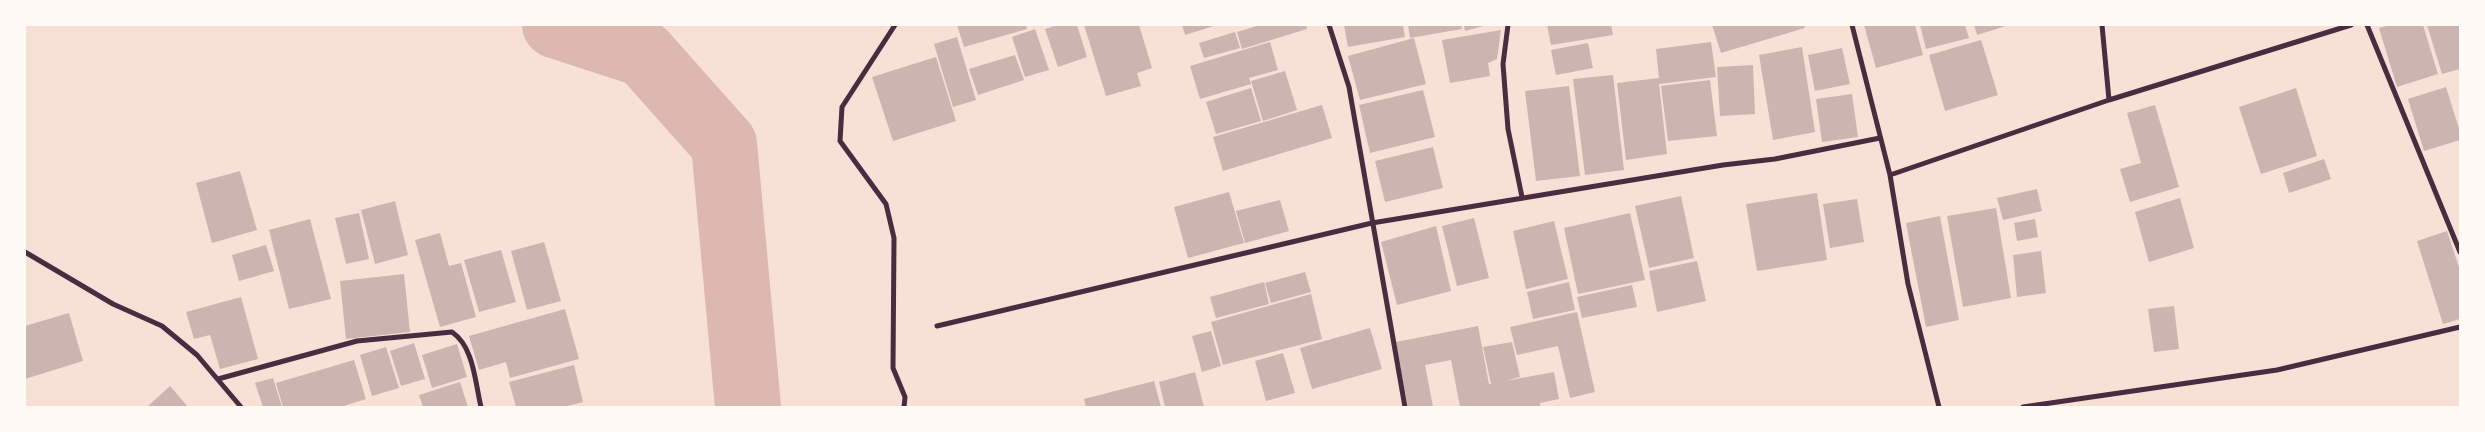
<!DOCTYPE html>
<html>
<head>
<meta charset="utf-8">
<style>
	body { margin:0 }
	#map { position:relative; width:2485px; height:432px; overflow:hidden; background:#f7e1d7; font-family:"Alegreya Sans",sans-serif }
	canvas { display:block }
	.frame { position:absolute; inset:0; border:26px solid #fffaf5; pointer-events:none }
</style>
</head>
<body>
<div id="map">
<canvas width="2485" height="432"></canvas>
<div class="frame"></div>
</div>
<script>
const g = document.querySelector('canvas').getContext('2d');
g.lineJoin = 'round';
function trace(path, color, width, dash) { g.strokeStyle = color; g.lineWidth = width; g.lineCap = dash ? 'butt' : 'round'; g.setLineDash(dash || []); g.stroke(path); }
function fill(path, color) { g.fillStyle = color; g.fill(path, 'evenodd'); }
trace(new Path2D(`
	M555,25L644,54L724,144L748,407`), '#dcb8b0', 66);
fill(new Path2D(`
	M957,25H1026L1027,29L964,47Z
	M1057,25H1077L1087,57L1058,67L1045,29Z
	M1084,25H1139L1152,68L1137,73L1141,86L1106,96Z
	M1182,25H1217L1185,35Z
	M1260,25H1306L1307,29L1242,49L1237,32Z
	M1344,25H1403L1405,37L1348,47Z
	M1408,25H1461L1462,29L1410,38Z
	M1464,25H1483V26L1465,31Z
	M1547,25H1611L1613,35L1551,45Z
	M1712,25H1804L1805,28L1721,53Z
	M1864,25H1915L1923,55L1876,68Z
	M1920,25H1965L1969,38L1926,49Z
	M1974,25H2009L1977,35Z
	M2390,25H2423L2438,74L2397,87L2379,28Z
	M2427,25H2460V69L2442,74Z
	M1035,29L1049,70L1025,77L1012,37Z
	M1501,30L1497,59L1488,63L1490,76L1450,83L1442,40Z
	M1235,32L1240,48L1204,58L1199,43Z
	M957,37L976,100L953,107L934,44Z
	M1414,38L1426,84L1360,100L1348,56Z
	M1981,40L1998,95L1945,111L1929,55Z
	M1270,42L1278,70L1249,78L1251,84L1200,99L1190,66Z
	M1711,42L1716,77L1659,84L1667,154L1626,160L1617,83L1659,78L1656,49Z
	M1588,43L1593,68L1556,75L1551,50Z
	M1802,47L1815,132L1773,140L1759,55Z
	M1842,48L1850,84L1815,91L1808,55Z
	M1015,55L1024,80L978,95L969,69Z
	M936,57L956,121L893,141L872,77Z
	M1753,65L1755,114L1720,116L1717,67Z
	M1285,71L1297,110L1263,121L1251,81Z
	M1613,75L1624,170L1585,175L1573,79Z
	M1710,80L1717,136L1668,141L1661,86Z
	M1569,86L1580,176L1536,181L1525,91Z
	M2446,87L2460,132V140L2424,151L2408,99Z
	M1251,88L1261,121L1216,134L1206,102Z
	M2296,88L2317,156L2261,174L2239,107Z
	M1423,90L1435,137L1370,153L1359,105Z
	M1852,94L1858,137L1822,142L1816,99Z
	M1322,105L1332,138L1223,171L1213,137Z
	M2155,105L2179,187L2130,202L2120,169L2141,163L2127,113Z
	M1433,147L1443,188L1385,202L1375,161Z
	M2324,159L2331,179L2289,193L2283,173Z
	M240,171L257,230L212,243L196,183Z
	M2037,189L2042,211L2003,220L1997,198Z
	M1229,192L1244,243L1188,258L1174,207Z
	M1817,193L1827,260L1757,271L1746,204Z
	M1681,196L1694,258L1649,268L1635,206Z
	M2180,198L2194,248L2149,262L2135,212Z
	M1857,199L1864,242L1830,248L1823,204Z
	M1280,200L1289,231L1245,243L1236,211Z
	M395,201L408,255L375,264L361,210Z
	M1996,208L2011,298L1963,307L1947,216Z
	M359,213L369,259L346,264L335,218Z
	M1630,213L1645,280L1578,294L1564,228Z
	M1940,216L1959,320L1926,327L1906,223Z
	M1474,218L1489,278L1457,286L1442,226Z
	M310,219L331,299L289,309L269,230Z
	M2035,219L2038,237L2017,241L2014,223Z
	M1554,221L1568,279L1526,289L1513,231Z
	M1436,226L1451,291L1397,305L1381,242Z
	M2447,231L2460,270V319L2443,324L2417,241Z
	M440,233L449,266L461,263L476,317L440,327L415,240Z
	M544,242L561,301L527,310L511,251Z
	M266,245L274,271L239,281L232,255Z
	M501,250L516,302L479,312L464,260Z
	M2041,251L2046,293L2017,297L2013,255Z
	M1697,261L1706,301L1657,312L1649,271Z
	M1305,272L1311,292L1271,303L1265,283Z
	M404,274L410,332L346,339L340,281Z
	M1264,282L1269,304L1216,318L1210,297Z
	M1569,282L1575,310L1533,319L1527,292Z
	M1632,285L1637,307L1582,318L1577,297Z
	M1311,294L1322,339L1223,365L1211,322Z
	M241,297L258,359L220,369L210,335L194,339L186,312Z
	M2174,306L2179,349L2154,352L2148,309Z
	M565,309L579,359L510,378L506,362L479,370L469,336Z
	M1577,312L1595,392L1570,398L1558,346L1517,355L1510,327Z
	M69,313L83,361L25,379V326Z
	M1478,326L1489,384H1491L1483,347L1512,342L1520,377L1505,381L1554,372L1559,399L1540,403V407H1460L1451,360L1425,365L1433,407H1408L1396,342Z
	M1370,328L1382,369L1312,389L1300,348Z
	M1211,331L1221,366L1202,372L1192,336Z
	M414,343L425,379L401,386L390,351Z
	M457,344L467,377L432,388L422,355Z
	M386,347L399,388L372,396L360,355Z
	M1283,353L1295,393L1266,401L1255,361Z
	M354,360L366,399L341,407H283L276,383Z
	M574,365L583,402L564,407H516L509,382Z
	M1195,372L1204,407H1165L1159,382Z
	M273,378L282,407H263L255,383Z
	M1154,381L1161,407H1086L1084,399Z
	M460,382L468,407H423L419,395Z
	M170,386L188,407H147Z`), '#ccb4b1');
trace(new Path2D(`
	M895,25L842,107L840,141L886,204L894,238L893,368L905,397L904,407
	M1329,25L1349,87L1405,407
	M1508,25L1503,64L1508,129L1522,197
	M1852,25L1890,175L1908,284L1939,407
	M2102,25L2109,100
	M2367,25L2460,252
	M1890,175L2109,100L2351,25
	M25,252L113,304L162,326L197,355L241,407
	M937,326L1372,223L1723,165L1775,159L1880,138
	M218,379L357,341L452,332C474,347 475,382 481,407
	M2023,407L2277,370L2460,327`), '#4a2c40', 5);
</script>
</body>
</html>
